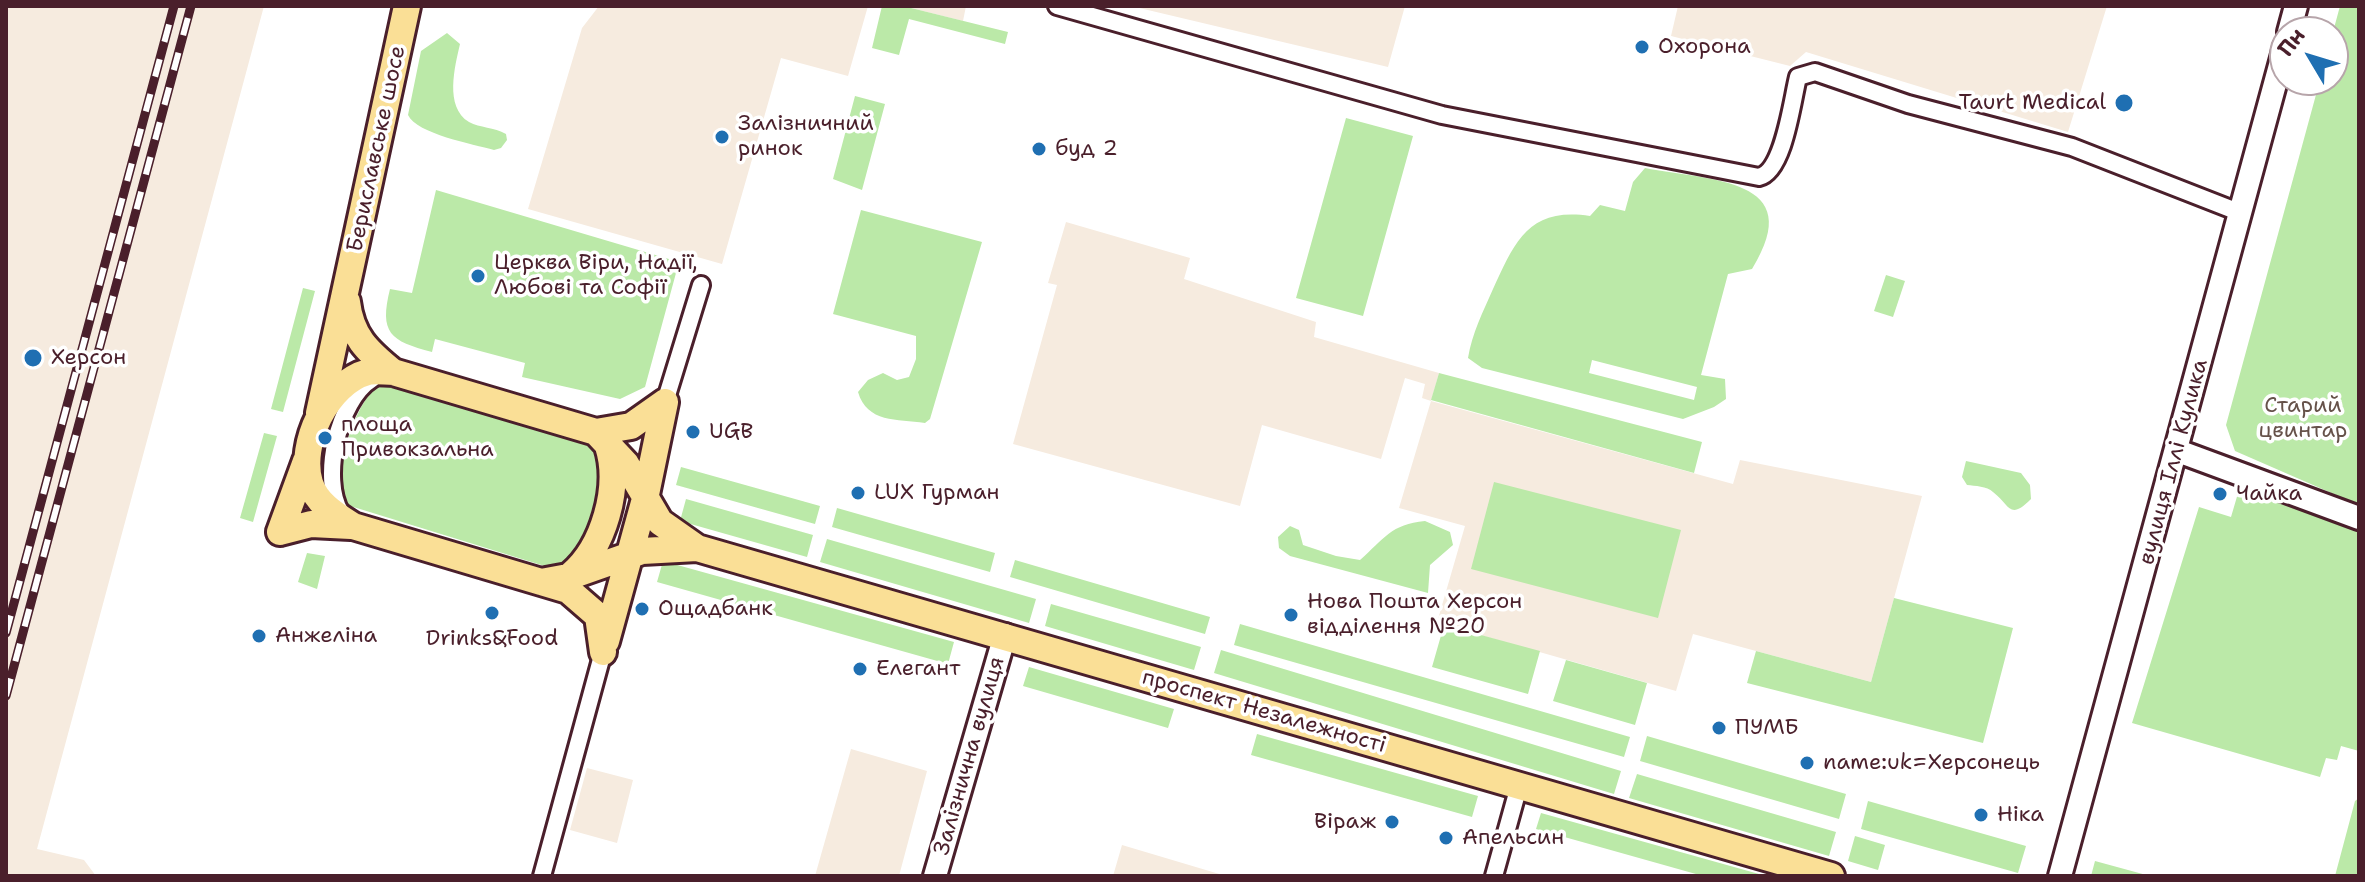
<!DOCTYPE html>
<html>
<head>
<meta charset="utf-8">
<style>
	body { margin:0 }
	#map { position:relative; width:2365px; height:882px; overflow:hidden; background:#fff; font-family:"Shantell Sans",sans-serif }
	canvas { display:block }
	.frame { position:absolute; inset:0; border:8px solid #4a1f2b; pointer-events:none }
	.north { position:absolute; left:2269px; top:16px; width:80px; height:80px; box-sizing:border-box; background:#fff; border:2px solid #b7a5aa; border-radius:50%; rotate:308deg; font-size:22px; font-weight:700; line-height:32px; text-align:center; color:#4a1f2b }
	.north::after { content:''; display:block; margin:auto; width:28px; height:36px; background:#1f6fb2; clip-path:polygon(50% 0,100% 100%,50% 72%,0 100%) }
</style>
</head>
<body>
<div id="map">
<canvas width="2365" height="882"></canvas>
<div class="frame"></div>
<div class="north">Пн</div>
</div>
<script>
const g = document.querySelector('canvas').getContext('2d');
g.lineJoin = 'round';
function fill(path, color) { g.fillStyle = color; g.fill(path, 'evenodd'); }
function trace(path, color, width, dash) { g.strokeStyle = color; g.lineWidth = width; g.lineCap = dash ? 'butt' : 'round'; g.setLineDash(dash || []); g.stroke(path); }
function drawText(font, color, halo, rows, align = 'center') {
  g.font = font + ' "Shantell Sans",sans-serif'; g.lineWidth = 7; g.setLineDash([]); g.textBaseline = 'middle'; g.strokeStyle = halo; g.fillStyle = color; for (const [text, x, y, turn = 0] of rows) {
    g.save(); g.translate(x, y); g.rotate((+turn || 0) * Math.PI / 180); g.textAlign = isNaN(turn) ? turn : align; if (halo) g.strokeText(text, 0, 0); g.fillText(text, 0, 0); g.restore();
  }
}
fill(new Path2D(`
	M6,6H264L37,849L84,860L96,876H6Z
	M599,6H868L848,76L781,58L722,264L528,209L582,28Z
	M903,6H966L963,21Z
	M1131,6H1405L1388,67Z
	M1678,6H2107L2068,132L1806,52L1790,66L1671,36Z
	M1066,222L1190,258L1184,279L1316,322L1314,337L1439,373L1431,401L1733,484L1740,460L1922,496L1871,682L1693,634L1676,691L1445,625L1436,626L1465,526L1399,508L1431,401L1422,398L1425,384L1405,378L1381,459L1262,425L1240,506L1013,444L1057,285L1048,283Z
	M851,749L927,771L899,876H815Z
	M587,768L633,780L617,843L570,830Z
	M1122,845L1226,876H1113Z`), '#f6ebdf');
fill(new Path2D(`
	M882,6H903L1008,32L1005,44L909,19L899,55L872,48Z
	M2340,6H2359V505L2235,451L2226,425L2320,80H2333V32Z
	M447,33L460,44C455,66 444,107 469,122C480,128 494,127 506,134L507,140L501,148L494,150C473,144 417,134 408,115L421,51Z
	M855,96L885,104L862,190L833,179Z
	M1346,118L1413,136L1363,316L1296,298Z
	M1645,168C1710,181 1809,177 1752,269L1728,274L1701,375L1725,379L1726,399L1714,407L1683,419L1482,368L1468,358C1472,333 1483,312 1493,289C1515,242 1528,207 1590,216L1600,205L1625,211L1633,182ZM1592,360L1697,387L1694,400L1589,373Z
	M436,190L679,262L645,387L620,399L522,377L525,363L435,339L432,352C390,341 379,333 390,289L412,293Z
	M861,210L982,242L930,419L925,423C897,419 867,423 858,392L868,380L883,373L897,380L909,377L916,359V336L833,314Z
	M1886,275L1905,281L1893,317L1874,311Z
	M303,288L315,291L283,412L271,409Z
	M1439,373L1702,442L1694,473L1431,400Z
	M379,385H389L588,441L597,448L606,466L586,545L571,563L551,568L347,505C329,482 355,400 379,385Z
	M264,433L277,436L253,522L240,518Z
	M1966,461L2021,473L2030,485L2031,499C2009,521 2010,505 1993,492C1987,486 1975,486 1967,485L1962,477Z
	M681,467L820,506L815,524L676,485Z
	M1494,482L1681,530L1658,618L1471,569Z
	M2241,483L2359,530V751L2341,746L2337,760L2326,758L2320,777L2132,723L2199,507L2231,517Z
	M686,499L813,535L807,557L680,521Z
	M837,508L995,553L990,572L832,527Z
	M1425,521L1450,532L1453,545L1430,565L1428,593L1290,556L1279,548L1278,537L1290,526L1299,530L1303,545L1336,556L1360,560C1384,539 1391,524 1425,521Z
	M827,539L1036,599L1029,623L820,562Z
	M307,553L325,556L317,589L298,582Z
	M1015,560L1210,617L1205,634L1010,577Z
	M663,561L954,642L948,664L657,582Z
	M1894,598L2013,628L1983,743L1747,683L1756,651L1871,682Z
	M1051,604L1201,647L1194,670L1045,626Z
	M1240,624L1630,737L1624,757L1234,645Z
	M1444,625L1540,651L1528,694L1432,667Z
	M1221,650L1621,771L1614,794L1214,673Z
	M1566,660L1647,683L1635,725L1553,701Z
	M1029,667L1174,709L1168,728L1023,686Z
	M1257,734L1478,796L1472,817L1251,755Z
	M1647,736L1846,794L1839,819L1640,761Z
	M1637,774L1836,832L1829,856L1629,798Z
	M2359,798V876H2335L2355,801Z
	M1868,801L2026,846L2018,873L1861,829Z
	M1541,813L1759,874L1758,876H1703L1536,829Z
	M1855,836L1885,845L1878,870L1848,861Z
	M2095,861L2150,876H2091Z`), '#bbe9a8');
const street = new Path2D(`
	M1057,6L1442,115L1759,177C1784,171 1792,101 1798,77L1815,72L1908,104L2072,147L2241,213
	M665,402L701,285
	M341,513C320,479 338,400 372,379
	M542,876L603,652
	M1494,876L1519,786`);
const secondary = new Path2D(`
	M2289,32L2296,6
	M2178,451L2359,518
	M935,876L1005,635
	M2060,876L2285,47`);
const primary = new Path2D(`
	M347,302C351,336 367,351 393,372
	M319,413L407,6
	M596,432L631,426L665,402
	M280,532L306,461
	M280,532L311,524L351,526
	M571,575C604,547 621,487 608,446
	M541,582L568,577L642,551L697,548L1831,876
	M606,641L645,499L665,402
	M603,652L598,616L568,590L353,526C336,515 317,504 310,483C298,444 327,383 368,372C376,370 385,372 393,372L596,432L626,464L660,522L697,548`);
trace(street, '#4a1f2b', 22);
trace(secondary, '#4a1f2b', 28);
trace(primary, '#4a1f2b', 32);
trace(street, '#fff', 16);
trace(secondary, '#fff', 22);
trace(primary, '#fadf96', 26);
const rail = new Path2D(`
	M6,633L174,6
	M6,696L191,6`);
trace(rail, '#4a1f2b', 9);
trace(rail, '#fff', 6, [18]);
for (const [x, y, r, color] of [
	[1642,47,8,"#1f6fb2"],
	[2124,103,10,"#1f6fb2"],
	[722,137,8,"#1f6fb2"],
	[1039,149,8,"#1f6fb2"],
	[478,276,8,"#1f6fb2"],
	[33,358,10,"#1f6fb2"],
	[693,432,8,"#1f6fb2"],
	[325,438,8,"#1f6fb2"],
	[858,493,8,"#1f6fb2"],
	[2220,494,8,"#1f6fb2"],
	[642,609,8,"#1f6fb2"],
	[492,613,8,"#1f6fb2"],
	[1291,615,8,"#1f6fb2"],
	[259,636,8,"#1f6fb2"],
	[860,669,8,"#1f6fb2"],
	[1719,728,8,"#1f6fb2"],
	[1807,763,8,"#1f6fb2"],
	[1981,815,8,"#1f6fb2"],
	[1392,822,8,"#1f6fb2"],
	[1446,838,8,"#1f6fb2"]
]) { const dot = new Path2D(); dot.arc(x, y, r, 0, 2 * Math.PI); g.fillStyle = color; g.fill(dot); trace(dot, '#fff', 3); }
drawText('22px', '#4a1f2b', '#fff', [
	["Охорона",1658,47],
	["Taurt Medical",2106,103,"right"],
	["Залізничний",738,124],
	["ринок",738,149],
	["буд 2",1055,149],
	["Церква Віри, Надії,",494,263],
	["Любові та Софії",494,288],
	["Херсон",51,358],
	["площа",341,425],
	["Привокзальна",341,450],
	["UGB",709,432],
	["LUX Гурман",874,493],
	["Чайка",2236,494],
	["Нова Пошта Херсон",1307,602],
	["відділення №20",1307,627],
	["Ощадбанк",658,609],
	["Анжеліна",275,636],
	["Drinks&Food",492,639,"center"],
	["Елегант",876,669],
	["ПУМБ",1735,728],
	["name:uk=Херсонець",1823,763],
	["Ніка",1997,815],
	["Віраж",1376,822,"right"],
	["Апельсин",1462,838]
], 'left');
drawText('22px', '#4a1f2b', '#fff', [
	["Бериславське шосе",377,149,-78],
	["вулиця Іллі Кулика",2174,462,-75],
	["проспект Незалежності",1264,712,16],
	["Залізнична вулиця",970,756,-74]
]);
drawText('22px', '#66524a', '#fff', [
	["Старий",2303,406],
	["цвинтар",2303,431]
]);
</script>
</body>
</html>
